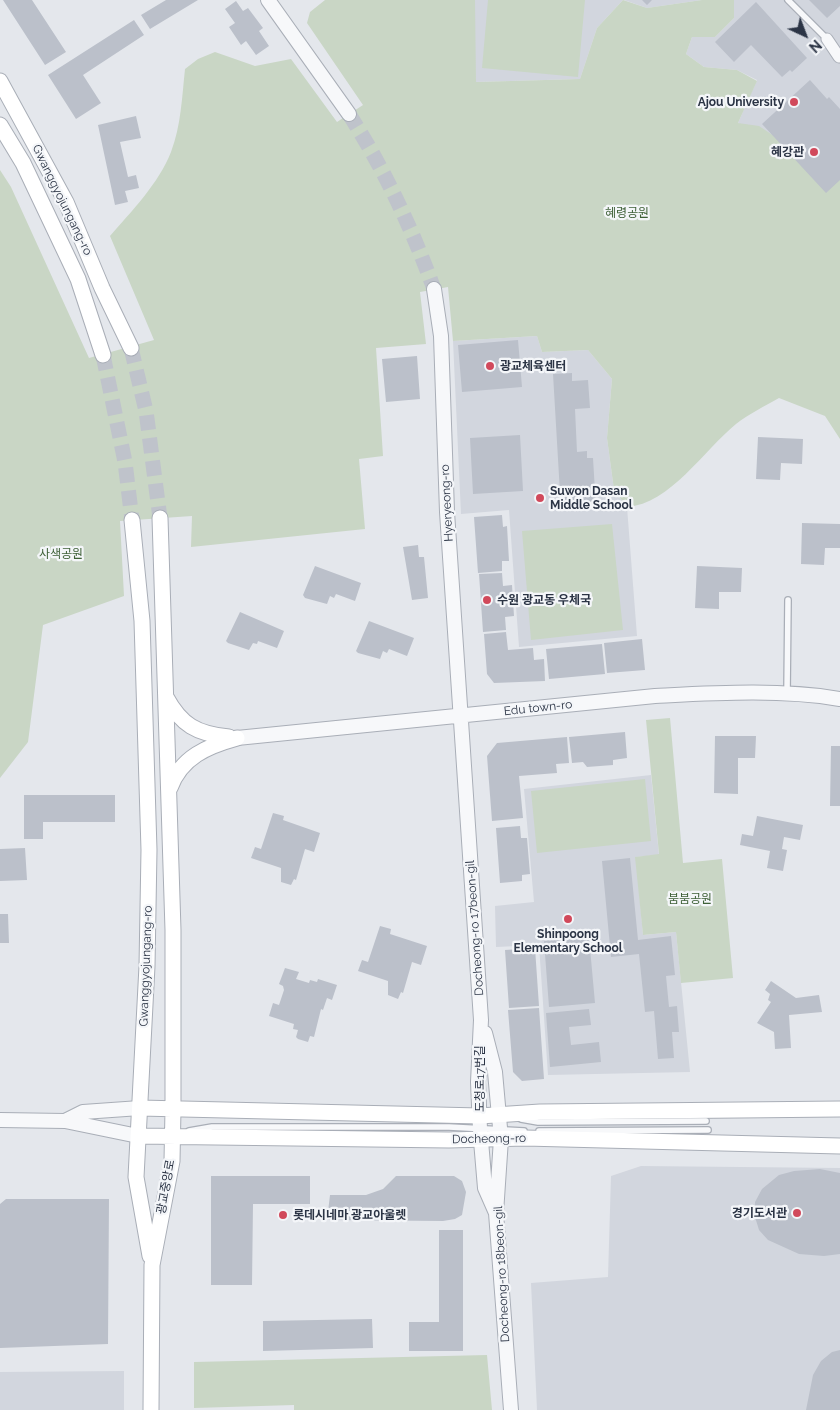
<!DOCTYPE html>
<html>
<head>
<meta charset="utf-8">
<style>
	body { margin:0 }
	#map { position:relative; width:840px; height:1410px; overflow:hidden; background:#e4e7ec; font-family:Raleway,sans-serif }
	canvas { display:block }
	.north { position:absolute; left:780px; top:10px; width:50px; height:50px; -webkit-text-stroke:4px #f4f6f9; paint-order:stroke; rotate:137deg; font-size:14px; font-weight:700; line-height:20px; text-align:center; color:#2b3445 }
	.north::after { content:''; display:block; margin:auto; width:18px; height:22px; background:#2b3445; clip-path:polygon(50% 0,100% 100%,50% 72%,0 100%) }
</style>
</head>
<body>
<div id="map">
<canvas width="840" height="1410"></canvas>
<div class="north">N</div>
</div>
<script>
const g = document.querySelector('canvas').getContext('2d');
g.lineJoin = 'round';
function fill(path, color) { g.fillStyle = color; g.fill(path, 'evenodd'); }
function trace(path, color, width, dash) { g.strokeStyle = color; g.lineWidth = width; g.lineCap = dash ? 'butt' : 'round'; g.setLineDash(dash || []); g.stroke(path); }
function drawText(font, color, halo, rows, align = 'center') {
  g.font = font + ' Raleway,"Noto Sans KR",sans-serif'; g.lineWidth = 4.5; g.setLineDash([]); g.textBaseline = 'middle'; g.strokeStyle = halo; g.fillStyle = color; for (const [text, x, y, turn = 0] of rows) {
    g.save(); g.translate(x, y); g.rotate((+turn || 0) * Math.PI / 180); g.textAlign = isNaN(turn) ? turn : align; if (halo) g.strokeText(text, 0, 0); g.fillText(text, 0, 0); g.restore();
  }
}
fill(new Path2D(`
	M475,0H623L597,28L580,79L475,82Z
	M624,0H702L647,8Z
	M734,0H840V180L738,123L757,80L737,70L704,67L686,54L692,37H715L734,18Z
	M537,336L542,352L588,350L612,379L607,438L614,490L627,507L637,636L519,647L509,510L461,514L453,341Z
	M651,775L659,855L636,857L643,935L676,932L690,1072L548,1075L539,945L496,947L495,906L534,902L524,789Z
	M641,1166L840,1168V1410H537L531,1283L608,1277L611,1176Z
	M124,1371V1410H0V1372Z`), '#d2d6de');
fill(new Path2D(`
	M325,0H475L476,82L580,79L597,28L623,0L647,8L702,0H734V18L715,37H692L686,54L704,67L737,70L757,81L738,123L759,126L840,180V439L825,416L779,398C765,406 749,414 736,424C704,450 670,504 627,507L614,490L607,438L612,379L588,350L542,352L537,336L453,341L448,287L420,292L426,344L376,348L383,456L359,459L365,529L191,547L192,516L120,521L124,596L43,625L28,742L0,778V170L11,187L89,358L154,340L110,236C131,212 159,183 171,152C181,126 182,97 185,69L198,59L215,52L255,66L291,59L337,122L363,105L307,23L310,12Z
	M488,0H585L578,77L482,68Z
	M612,524L623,630L531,640L522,531Z
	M670,718L683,863L722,859L733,978L681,983L676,932L643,935L635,857L659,854L646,720Z
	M645,779L651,841L537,853L531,791Z
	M487,1355L492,1410H294V1405L194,1408V1362Z`), '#c9d6c5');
fill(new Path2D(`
	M3,0H32L66,52L45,65Z
	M166,0H198L150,29L141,15Z
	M642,0H652L647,5Z
	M809,0H840V6L827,18Z
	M236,1L243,11L248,8L263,28L259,31L269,46L256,55L246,41L241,45L229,27L235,23L225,9Z
	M756,2L807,58L792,72L790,70L782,77L751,45L734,62L715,42Z
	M134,20L144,35L83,75L101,103L76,119L48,75Z
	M810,80L827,99L829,97L840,109V180L826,193L762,124Z
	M136,116L141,138L120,142L128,177L136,175L139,188L125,191L128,202L115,205L98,125Z
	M518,340L522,387L462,392L458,345Z
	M417,356L420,399L386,402L382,359Z
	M572,373V381L588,380L590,408L575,409L577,452L587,451V458H593L596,508L561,510L553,374Z
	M520,435L523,491L473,494L470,438Z
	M758,437L803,439L802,464L781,463L780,480L756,479Z
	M502,515L503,527L507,526L509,561H502V571L478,573L474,517Z
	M802,523L840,524V548H825L824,565L801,564Z
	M418,545L419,557H424L428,598L412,600L403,547Z
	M315,566L361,583L355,601L336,594L334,598L330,596L327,604L305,598L303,595Z
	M697,566L742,568L741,592H719V609L695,608Z
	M502,573L503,586L512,585L514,616L505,617L506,630L483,632L479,574Z
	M240,612L284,631L277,648L258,641L257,644L253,643L249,650L228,643L226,641Z
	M369,621L414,638L407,656L389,649L387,653L383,651L380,659L358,653L356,651Z
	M506,632L508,650L533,648L534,660L544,659L545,681L494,683L487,674L484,634Z
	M642,639L645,670L607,673L604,643Z
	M602,644L605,674L549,679L546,649Z
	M625,732L627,758L613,760V765L587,767L583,762L572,763L569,737Z
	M715,736H756L755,758H738V794L714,793Z
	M567,737L569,763L556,764L557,773L519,776L523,818L492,821L487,756L497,743Z
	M831,746H840V806H830Z
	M24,795H115V822H43V839H24Z
	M273,813L284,816L283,820L320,833L314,852L305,849L296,880L294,879L291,885L281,882V868L251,858L255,847L261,849Z
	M757,816L803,825L800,840L784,837L782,849L787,850L783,871L767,868L770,851L740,845L742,834L753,836Z
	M520,826L521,838H527L530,874L522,875V881L500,883L496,828Z
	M25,848L27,880L0,881V849Z
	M630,858L638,940L671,936L675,975L666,976L669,1007L677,1006L679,1032H672L674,1058L658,1059L654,1011L645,1012L639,954L611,957L602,861Z
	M0,914H8L9,943H0Z
	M380,926L391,929L390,934L427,946L421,965L412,962L403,993L401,992L398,999L388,995V981L358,971L362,960L368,962Z
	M589,937L595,1003L549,1007L544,941Z
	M535,948L539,1006L509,1008L505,950Z
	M285,968L299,972L296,979L309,983L310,980L317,982L318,979L337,985L332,1000L327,998L323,1010L321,1009L314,1037L310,1036L308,1042L298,1039L296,1037L298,1030L293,1029L294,1024L269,1016L273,1003L279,1005L284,990L283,986L279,984Z
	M771,981L796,998L819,995L822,1012L789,1015L791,1048L775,1049L774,1032L757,1023L771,1002L768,1000L770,994L765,990Z
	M539,1008L544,1079L522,1081L513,1072L508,1010Z
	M589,1009L591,1025L569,1027L571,1045L599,1042L601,1062L550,1067L546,1013Z
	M820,1169L840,1173V1254L824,1256L799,1254L768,1240L759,1230L755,1217V1202L762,1189L779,1175L794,1171Z
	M211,1176H310V1204H253L252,1285H211Z
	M396,1176H454L462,1181L466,1192L462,1215L455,1219L443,1221L327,1220L330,1195H366L383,1189Z
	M6,1199H109L108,1344L0,1348V1204Z
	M439,1230H463V1351H409V1322H439Z
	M372,1319L373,1348L263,1351V1321Z
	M840,1350V1410H806L813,1375L821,1361L832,1352Z`), '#bbc0ca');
trace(new Path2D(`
	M349,114C385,171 411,226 434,289
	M131,348L146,411L160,518
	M103,355L125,462L132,520`), '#bfc3cb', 15, [15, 8]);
const service = new Path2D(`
	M788,0L827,39
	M787,693L788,600
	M521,1119L538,1122L706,1121
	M189,1131L212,1127H449L524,1131
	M539,1131L708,1130`);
const minor = new Path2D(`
	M827,39L839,57`);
const tertiary = new Path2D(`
	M268,0L349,114
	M434,289L441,336L447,512L481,1020L478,1082L480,1129L485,1188L496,1213
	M237,738L655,696C716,693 780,689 840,699
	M485,1033L495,1072L501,1139L496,1213L511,1410
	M0,1120L65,1121L138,1136
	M65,1121L83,1112L140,1108`);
const secondary = new Path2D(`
	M0,81L66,202L102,288L131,348
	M0,125L23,163L78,279L103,355
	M132,520L142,621L149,850L147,966L136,1177L150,1256
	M166,697C181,725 197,734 229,737
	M170,788C181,757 208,746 237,738
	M140,1108L480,1116L540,1112L840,1109
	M138,1136L449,1140L525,1138L840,1146
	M151,1410L152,1265L172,1161L173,1109V930L160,518`);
trace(service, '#a9aeb7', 8);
trace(minor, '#a9aeb7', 13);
trace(tertiary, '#a9aeb7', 16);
trace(secondary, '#a9aeb7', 17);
trace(service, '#f7f8fa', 5.5);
trace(minor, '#f7f8fa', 11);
trace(tertiary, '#f7f8fa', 14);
trace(secondary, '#fff', 15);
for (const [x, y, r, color] of [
	[794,102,5,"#d1495b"],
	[814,152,5,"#d1495b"],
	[490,366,5,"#d1495b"],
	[540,498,5,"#d1495b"],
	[487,600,5,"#d1495b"],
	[568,919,5,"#d1495b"],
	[797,1213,5,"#d1495b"],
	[283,1215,5,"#d1495b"]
]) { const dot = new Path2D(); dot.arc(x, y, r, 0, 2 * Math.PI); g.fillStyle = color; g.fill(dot); trace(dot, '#f4f6f9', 2); }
drawText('bold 12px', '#2b3445', '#f4f6f9', [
	["Ajou University",784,102,"right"],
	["혜강관",804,152,"right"],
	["광교체육센터",500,366],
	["Suwon Dasan",550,491],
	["Middle School",550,505],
	["수원 광교동 우체국",497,600],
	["Shinpoong",568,934,"center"],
	["Elementary School",568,948,"center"],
	["경기도서관",787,1213,"right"],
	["롯데시네마 광교아울렛",293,1215]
], 'left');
drawText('12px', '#2b3445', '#f4f6f9', [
	["Gwanggyojungang-ro",62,200,64],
	["Hyeryeong-ro",447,503,-93],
	["Edu town-ro",538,708,-6],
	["Docheong-ro 17beon-gil",475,928,-94],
	["Gwanggyojungang-ro",146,966,-88],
	["도청로17번길",480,1079,-90],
	["Docheong-ro",489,1139,-1],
	["광교중앙로",166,1187,-80],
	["Docheong-ro 18beon-gil",502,1274,-93]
]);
drawText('12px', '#3f6138', '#f4f6f9', [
	["혜령공원",627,213],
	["사색공원",61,554],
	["붐붐공원",690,899]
]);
</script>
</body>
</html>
